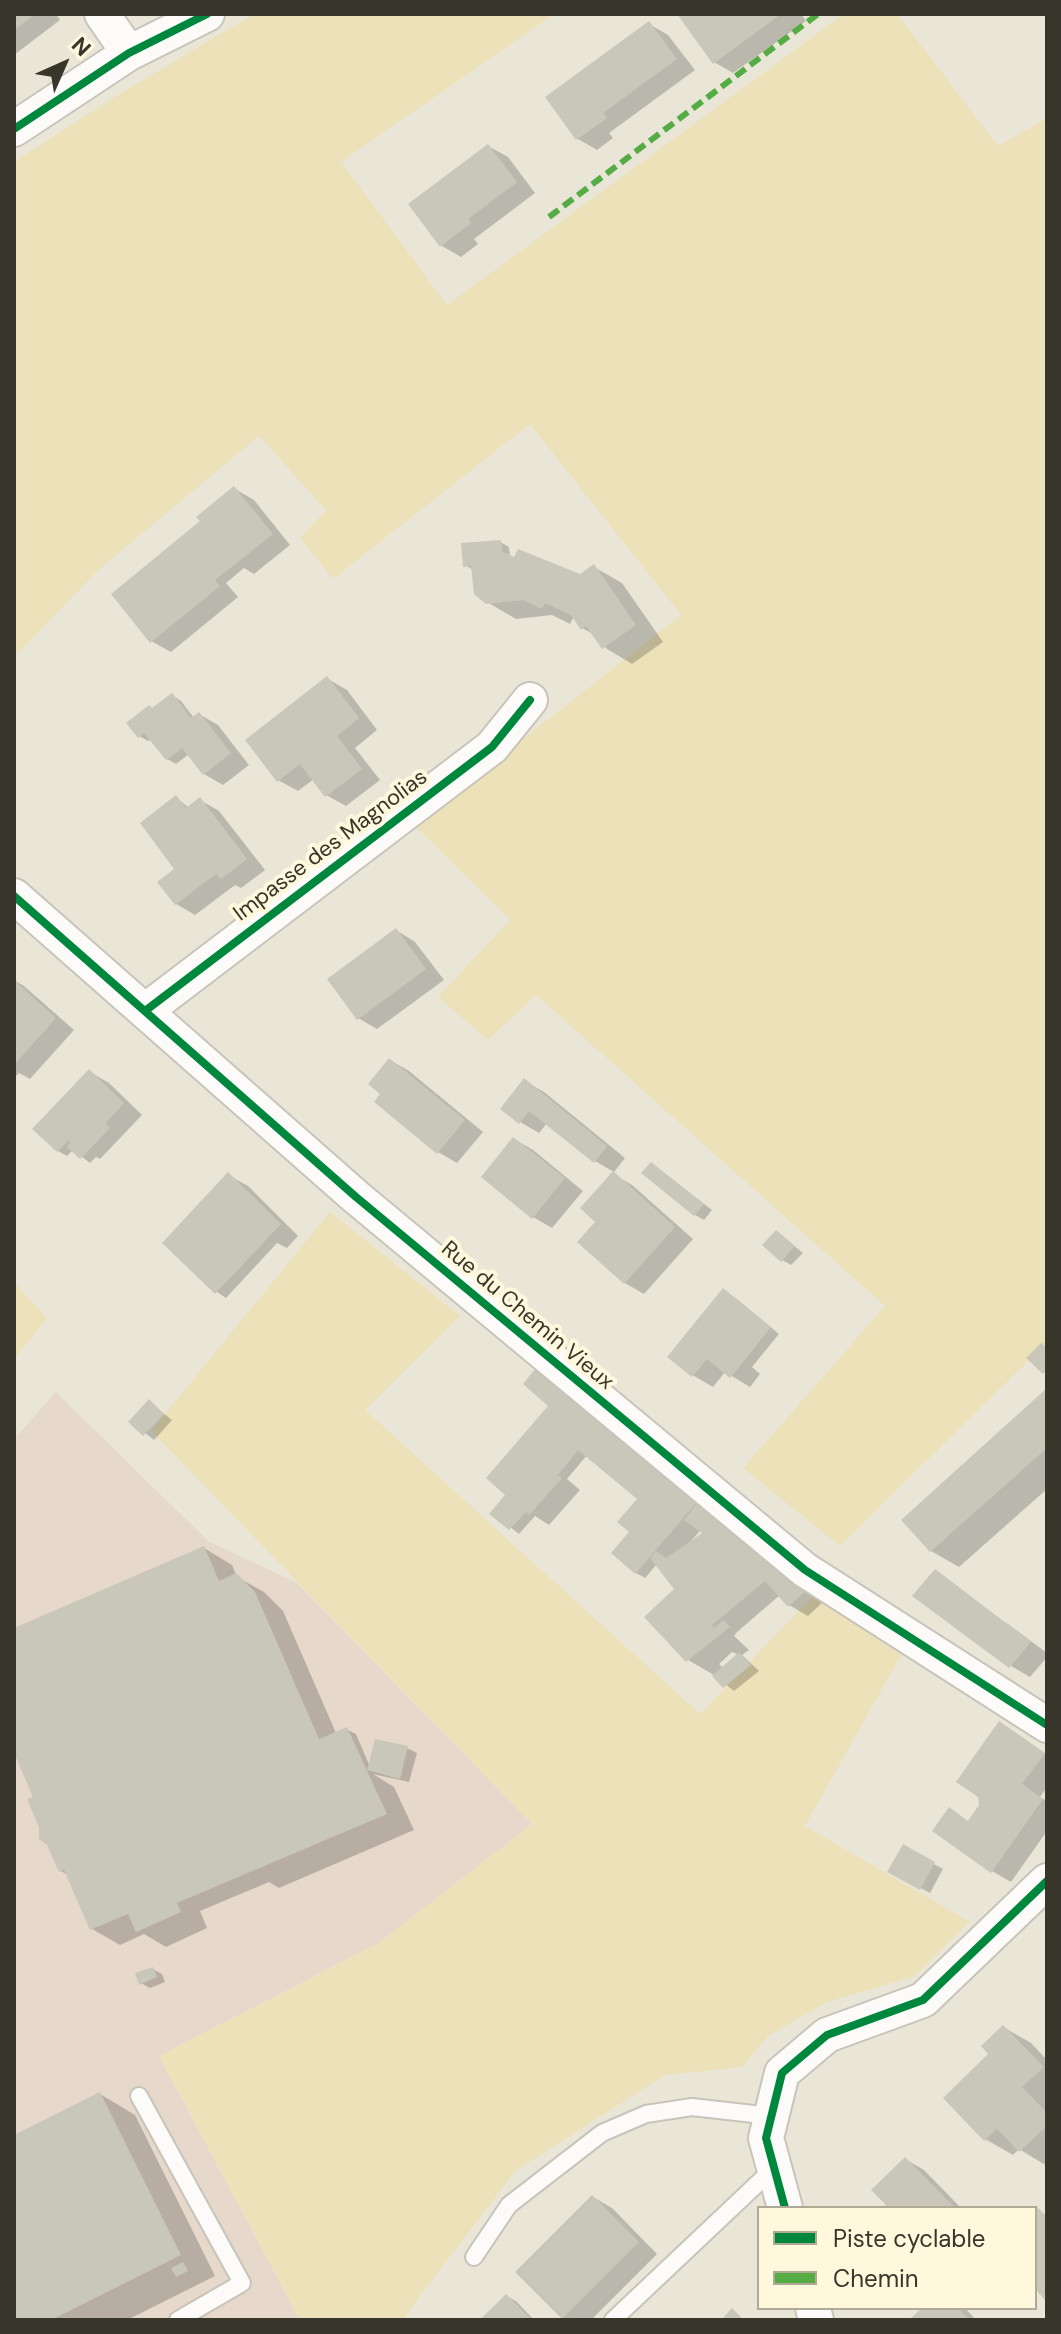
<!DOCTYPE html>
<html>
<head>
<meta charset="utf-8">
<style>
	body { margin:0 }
	#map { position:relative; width:1061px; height:2334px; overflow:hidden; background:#e9e6d8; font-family:"DM Sans",sans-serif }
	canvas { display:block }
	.frame { position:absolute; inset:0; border:16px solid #38352b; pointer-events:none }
	.legend { position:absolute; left:757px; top:2206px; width:280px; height:104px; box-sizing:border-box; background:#fff8dd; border:2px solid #afaa96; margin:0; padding:10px 14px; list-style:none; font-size:24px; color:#38352b }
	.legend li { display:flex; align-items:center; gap:16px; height:40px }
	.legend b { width:40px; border:2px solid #afaa96 }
	.north { position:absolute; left:24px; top:24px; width:80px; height:80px; -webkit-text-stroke:6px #fff8dd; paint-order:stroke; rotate:45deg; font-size:22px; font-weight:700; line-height:32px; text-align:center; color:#38352b }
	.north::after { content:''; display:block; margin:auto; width:28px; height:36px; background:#38352b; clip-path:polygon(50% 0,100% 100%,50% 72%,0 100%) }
</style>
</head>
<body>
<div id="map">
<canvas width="1061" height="2334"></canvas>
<div class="frame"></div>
<ul class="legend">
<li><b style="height:10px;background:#00873e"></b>Piste cyclable</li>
<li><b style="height:10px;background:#55ac44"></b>Chemin</li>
</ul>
<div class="north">N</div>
</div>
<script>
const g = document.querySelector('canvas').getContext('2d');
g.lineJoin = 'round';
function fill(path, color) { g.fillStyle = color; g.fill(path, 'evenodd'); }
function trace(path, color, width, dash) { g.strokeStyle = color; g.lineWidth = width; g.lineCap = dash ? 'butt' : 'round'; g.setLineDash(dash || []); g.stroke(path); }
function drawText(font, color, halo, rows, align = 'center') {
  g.font = font + ' "DM Sans",sans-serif'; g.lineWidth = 8; g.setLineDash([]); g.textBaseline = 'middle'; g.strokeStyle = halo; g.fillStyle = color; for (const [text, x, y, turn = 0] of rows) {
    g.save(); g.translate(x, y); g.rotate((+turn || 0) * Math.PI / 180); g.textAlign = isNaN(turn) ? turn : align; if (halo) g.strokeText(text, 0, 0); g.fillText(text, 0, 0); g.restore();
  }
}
fill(new Path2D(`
	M56,1392L208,1541L297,1583L532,1824L379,1943L159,2056L300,2320H14V1439Z`), '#e6d9cb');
fill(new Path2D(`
	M254,14H554L341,162L447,305L844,14H897L998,146L1047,118V1346L1044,1345L840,1546L743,1468L885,1306L536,995L488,1040L438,997L510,920L414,825L681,615L530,424L333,579L300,538L326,510L259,436L97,571L14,657V162L118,95Z
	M330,1212L460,1316L365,1410L700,1714L814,1595L901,1655L805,1826L970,1922L913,1977L827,2002L768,2036L742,2067L665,2075L515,2171L402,2320H300L159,2056L379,1943L532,1824L151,1431Z
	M14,1282L47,1318L14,1360Z`), '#ece1b8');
fill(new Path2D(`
	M14,14H56L60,20L14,55Z
	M679,14H801L806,21L733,73L714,62Z
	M649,24L668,35L695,70L609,133L613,138L597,150L578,139L548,98Z
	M488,146L508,157L535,193L474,239L478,244L461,257L442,246L411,205Z
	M235,489L254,500L290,545L254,574L244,568L226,583L238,597L171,652L151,641Z
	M500,542L509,547L510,558L580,577L594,567L622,583L663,642L632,664L604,647L595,635L582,628L574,616L570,624L552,615L516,619L487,602L473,570L465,565Z
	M328,679L347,690L377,730L355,748L380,780L346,806L326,795L314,779L298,791L278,780Z
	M172,695L181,701L194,718L199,714L218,725L249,765L223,785L204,774L189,754L176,764L167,759L152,739L148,741L139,736L153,710Z
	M177,798L189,808L200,800L219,811L265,870L241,888L235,885L195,915L176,904Z
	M396,930L415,942L444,980L377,1029L358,1018Z
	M14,980L24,986L74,1030L30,1079L19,1073L14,1078Z
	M390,1060L409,1071L483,1132L457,1163L438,1152L381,1097Z
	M90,1072L109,1083L142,1115L100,1159L96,1157L90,1163L73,1150L67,1156L58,1151Z
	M525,1081L544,1092L625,1158L614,1172L595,1161L547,1123L539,1133L520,1122Z
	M514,1139L533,1150L583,1191L552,1228L533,1217Z
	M660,1170L712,1210L704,1220L695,1215Z
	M613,1174L632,1185L693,1239L644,1294L625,1283L598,1221Z
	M228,1175L248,1186L298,1236L287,1248L277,1243L226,1298L217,1292L165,1243Z
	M777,1232L803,1253L791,1265L782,1260Z
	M733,1296L779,1334L752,1367L760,1374L750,1387L725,1372L713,1387L694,1376L670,1356Z
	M1047,1391V1489L959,1567L931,1551Z
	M570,1398L822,1603L808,1616L789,1605L780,1595L737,1632L734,1636L749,1650L742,1655L759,1671L734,1691L714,1675L688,1660L676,1589L657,1564L645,1578L636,1573L630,1535L640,1498L587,1455L567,1479L580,1490L549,1525L535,1516L519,1534L492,1513L506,1498ZM701,1530L705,1533L690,1542ZM732,1652L739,1655L723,1668L719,1664Z
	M149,1402L172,1420L154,1440L131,1422Z
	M204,1548L232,1565L237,1577L264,1592L283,1611L336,1733L346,1729L356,1734L370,1767L407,1748L417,1753L409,1782L373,1774L394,1787L414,1830L279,1888L269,1882L200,1911L207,1928L166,1947L144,1934L120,1945L92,1929L69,1876L61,1871L35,1798L14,1748V1631Z
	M1005,1622L1047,1653V1657L1030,1677L1011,1666Z
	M1000,1724L1047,1755V1787L1040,1797L1047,1801V1831L1011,1882L992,1871L968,1822L981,1806Z
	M903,1847L943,1869L930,1893L890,1871Z
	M152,1969L162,1974L165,1982L150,1988L141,1983Z
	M1003,2027L1031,2043L1047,2060V2166L1019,2149L1013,2155L985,2139L991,2055Z
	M100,2094L135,2115L215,2276L127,2320H14V2137Z
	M905,2159L924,2170L961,2208H885Z
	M593,2197L612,2208L657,2254L591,2320H567L563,2318Z
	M506,2296L516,2301L534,2320H482Z
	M925,2308H965L976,2320H912Z`), '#0003');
fill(new Path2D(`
	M14,14H35L14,30Z
	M677,14H781L713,64Z
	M649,21L677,59L603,113L607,118L576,140L545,97Z
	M488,144L517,182L468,219L471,223L440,247L408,204Z
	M234,486L273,534L215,580L220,586L150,643L111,594L200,521L196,517Z
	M501,540L502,551L514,557L518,549L580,574L594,564L636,625L602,649L586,626L581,630L571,615L545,603L542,609L523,600L486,604L474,594L471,566L463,567L461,543Z
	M327,676L359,718L337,736L362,769L325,797L300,764L277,782L245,740Z
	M172,693L191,718L199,712L231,753L203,775L182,748L166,760L144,733L138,738L126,723L149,705L152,708Z
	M176,795L186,808L200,797L247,859L221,879L216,874L175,905L157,882L174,869L140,823Z
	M396,928L426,969L357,1020L327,979Z
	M14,980L56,1018L14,1065Z
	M389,1058L465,1120L437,1154L374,1102L380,1094L368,1084Z
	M89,1069L124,1103L106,1123L110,1128L80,1159L67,1147L71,1142L69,1140L57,1152L32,1129Z
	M524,1078L607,1146L594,1163L529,1111L519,1124L500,1109Z
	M513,1137L565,1178L532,1219L481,1177Z
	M651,1162L704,1204L694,1216L641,1173Z
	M613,1171L675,1227L624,1284L577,1242L595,1222L580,1208Z
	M228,1172L281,1224L215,1294L162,1243Z
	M776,1230L795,1246L781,1262L762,1245Z
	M723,1288L771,1327L730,1378L707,1359L692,1377L667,1357Z
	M1041,1343L1047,1348V1370L1043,1374L1026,1358Z
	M535,1369L698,1501L635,1574L611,1553L629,1532L617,1522L637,1499L578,1450L558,1475L562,1478L529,1515L526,1512L509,1530L489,1514L505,1495L486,1478L548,1406L523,1384Z
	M1047,1388V1448L930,1552L901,1520Z
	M149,1399L164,1414L143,1436L128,1422Z
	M698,1502L805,1591L788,1607L765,1581L712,1625L714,1628L724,1620L730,1627L686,1662L644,1617L674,1589L650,1558L656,1551L666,1558L702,1533L684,1520Z
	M204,1546L219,1581L236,1573L255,1592L319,1739L347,1727L387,1814L177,1903L181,1912L136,1932L128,1914L90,1930L64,1870L59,1872L47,1845L39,1839V1827L27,1799L33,1797L14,1753V1628Z
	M935,1569L1031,1642L1009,1668L912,1596Z
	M739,1652L751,1665L723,1688L712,1676Z
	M999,1721L1045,1753L1022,1784L1043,1799L991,1873L932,1831L949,1807L968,1821L979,1805L978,1797L956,1782Z
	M375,1739L408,1746L400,1779L367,1770Z
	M903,1844L935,1862L920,1890L887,1872Z
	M153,1967L157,1977L139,1985L135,1973Z
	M1003,2025L1044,2067L1022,2087L1047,2113V2126L1019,2152L997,2129L984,2141L943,2098L988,2054L981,2046Z
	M100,2092L181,2255L51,2320H14V2135Z
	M905,2157L955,2208H882L886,2205L871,2190Z
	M592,2195L639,2242L562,2319L515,2272Z
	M1037,2207L1047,2217V2302L1035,2289V2209Z
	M183,2262L188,2271L176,2277L171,2268Z
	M506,2294L532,2320H479L492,2308Z
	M732,2308L744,2320H721Z
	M922,2308H958L970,2320H909Z`), '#c9c6ba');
const lane = new Path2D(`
	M139,2096L242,2283L178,2320
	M474,2257L509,2205L602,2133L646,2114L692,2107L771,2116
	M613,2320L774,2168`);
const street = new Path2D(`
	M102,14L129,53
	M14,129L129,53L207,14
	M14,896L356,1197L805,1570L1047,1725
	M145,1011L492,747L530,700
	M785,2208L766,2138L782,2073L827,2035L923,2000L1047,1881
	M813,2308L816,2320`);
trace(lane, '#c7c4b9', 20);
trace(street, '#c7c4b9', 38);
trace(lane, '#fcfbf9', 16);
trace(street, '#fcfbf9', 34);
trace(new Path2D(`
	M549,217L818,14`), '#55ac44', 6, [12, 6]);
trace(new Path2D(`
	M14,129L129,53L207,14
	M14,896L356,1197L805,1570L1047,1725
	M145,1011L492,747L530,700
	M785,2208L766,2138L782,2073L827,2035L923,2000L1047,1881`), '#00873e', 8);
drawText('22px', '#38352b', '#fff8dd', [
	["Impasse des Magnolias",331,846,-37],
	["Rue du Chemin Vieux",527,1316,40]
]);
</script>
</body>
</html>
